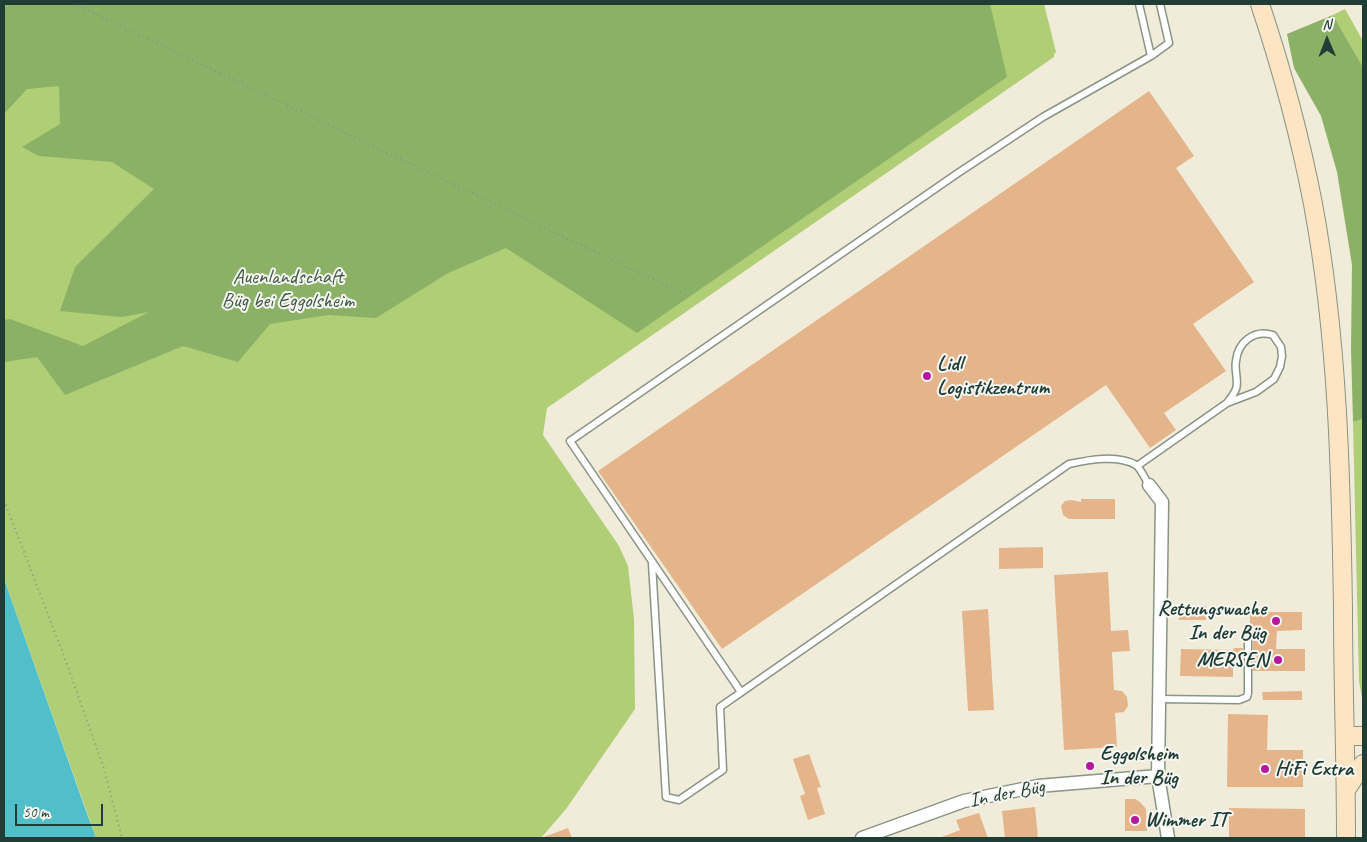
<!DOCTYPE html>
<html>
<head>
<meta charset="utf-8">
<style>
	body { margin:0 }
	#map { position:relative; width:1367px; height:842px; overflow:hidden; background:#f0ecd9; font-family:Caveat,sans-serif }
	canvas { display:block }
	.frame { position:absolute; inset:0; border:5px solid #1f3d34; pointer-events:none }
	.north { position:absolute; left:1302px; top:15px; width:50px; height:50px; -webkit-text-stroke:4px #f6f6f2; paint-order:stroke; rotate:359deg; font-size:14px; font-weight:700; line-height:20px; text-align:center; color:#1f3d34 }
	.north::after { content:''; display:block; margin:auto; width:18px; height:22px; background:#1f3d34; clip-path:polygon(50% 0,100% 100%,50% 72%,0 100%) }
	.scale { position:absolute; left:15px; top:804px; width:88px; height:22px; box-sizing:border-box; border:2px solid #1f3d34; border-top:0; padding-left:6px; font-size:15px; line-height:18px; white-space:nowrap; color:#1f3d34; -webkit-text-stroke:4px #f6f6f2; paint-order:stroke }
</style>
</head>
<body>
<div id="map">
<canvas width="1367" height="842"></canvas>
<div class="frame"></div>
<div class="north">N</div>
<div class="scale">50 m</div>
</div>
<script>
const g = document.querySelector('canvas').getContext('2d');
g.lineJoin = 'round';
function fill(path, color) { g.fillStyle = color; g.fill(path, 'evenodd'); }
function trace(path, color, width, dash) { g.strokeStyle = color; g.lineWidth = width; g.lineCap = dash ? 'butt' : 'round'; g.setLineDash(dash || []); g.stroke(path); }
function drawText(font, color, halo, rows, align = 'center') {
  g.font = font + ' Caveat,sans-serif'; g.lineWidth = 4; g.setLineDash([]); g.textBaseline = 'middle'; g.strokeStyle = halo; g.fillStyle = color; for (const [text, x, y, turn = 0] of rows) {
    g.save(); g.translate(x, y); g.rotate((+turn || 0) * Math.PI / 180); g.textAlign = isNaN(turn) ? turn : align; if (halo) g.strokeText(text, 0, 0); g.fillText(text, 0, 0); g.restore();
  }
}
fill(new Path2D(`
	M4,4H1044L1056,52L1054,54V57L547,408L543,435L619,546L628,566L634,619L635,709L566,809L541,838H96L4,579Z
	M1345,9L1363,41V67L1333,15Z
	M1363,419V704L1359,681L1353,422Z`), '#afce76');
fill(new Path2D(`
	M4,4H990L1007,77L637,333L506,248L448,273L376,318L328,315L270,324L238,362L183,346L65,395L37,357L4,362V320L10,319L83,346L149,312L121,317L60,311L75,267L154,189L112,162L39,156L22,147L60,124L59,86L27,89L4,114Z
	M1333,15L1363,67V419L1353,422L1351,349L1352,265L1337,172L1321,116L1294,68L1287,34Z`), '#8bb167');
fill(new Path2D(`
	M4,579L86,811L96,838H4Z`), '#51bfc9');
fill(new Path2D(`
	M1149,91L1194,156L1176,168L1254,282L1193,324L1226,371L1164,413L1176,430L1150,448L1106,385L722,649L598,471Z
	M1081,499H1115V519H1069L1063,515L1061,506L1065,501L1071,500L1081,502Z
	M1043,547V568L999,569V548Z
	M1108,572L1111,631L1128,630L1130,651L1112,652L1114,690L1122,691L1127,697L1128,706L1124,712L1115,713L1117,747L1064,750L1054,575Z
	M1179,606H1206V620H1179Z
	M988,609L994,710L968,711L962,611Z
	M1250,612H1302V630L1277,631L1276,649H1305V671H1253V638L1250,634Z
	M1234,648H1243V660H1233V677L1180,676L1181,649L1233,650Z
	M1302,691V700H1263L1262,692Z
	M1228,714L1268,715L1267,750H1303V787H1227Z
	M809,754L821,787L817,788L825,814L808,820L800,796L805,794L793,759Z
	M1125,799H1135L1140,802L1146,809L1147,831H1125Z
	M1035,807L1038,838H1005L1002,811Z
	M1229,808L1305,809V838H1229Z
	M979,813L988,838H942V837L960,830L956,820Z
	M568,828L572,838H544V837Z`), '#e4b58a');
const lane = new Path2D(`
	M1139,4L1151,56
	M1137,466L1227,403L1256,392L1274,379L1280,367L1282,356L1281,347L1273,335C1254,329 1238,342 1236,361C1234,370 1239,380 1236,389C1234,394 1230,399 1227,403
	M652,563L666,797L679,800L723,770L720,707L1069,464C1088,460 1117,454 1136,465C1141,469 1145,479 1149,485
	M741,692L570,441L958,173L1043,117L1151,56L1169,43L1160,4
	M1158,699L1239,700L1247,697L1248,693V638`);
const street = new Path2D(`
	M1149,485L1162,502L1158,776L1168,838
	M862,838L964,801L1038,786L1158,776`);
const secondary = new Path2D(`
	M1260,4C1282,70 1300,136 1313,204C1338,338 1341,474 1343,609C1343,686 1346,762 1346,838
	M1345,736H1363
	M1346,790L1363,764`);
trace(lane, '#889486', 9);
trace(street, '#889486', 15);
trace(secondary, '#889486', 20);
trace(new Path2D(`
	M75,4L688,296
	M4,500L64,656L104,769L122,838`), '#889486', 2, [1, 4]);
trace(lane, '#fff', 6);
trace(street, '#fff', 12);
trace(secondary, '#fde5c4', 18);
for (const [x, y, r, color] of [
	[927,376,5,"#b5179e"],
	[1276,621,5,"#b5179e"],
	[1278,660,5,"#b5179e"],
	[1090,766,5,"#b5179e"],
	[1265,769,5,"#b5179e"],
	[1135,820,5,"#b5179e"]
]) { const dot = new Path2D(); dot.arc(x, y, r, 0, 2 * Math.PI); g.fillStyle = color; g.fill(dot); trace(dot, '#f6f6f2', 2); }
drawText('21px', '#3c5a41', '#f6f6f2', [
	["Auenlandschaft",288,277],
	["Büg bei Eggolsheim",288,301]
]);
drawText('bold 21px', '#1f3d34', '#f6f6f2', [
	["Lidl",937,364],
	["Logistikzentrum",937,388],
	["Rettungswache",1266,609,"right"],
	["In der Büg",1266,633,"right"],
	["MERSEN",1268,660,"right"],
	["Eggolsheim",1100,754],
	["In der Büg",1100,778],
	["HiFi Extra",1275,769],
	["Wimmer IT",1145,820]
], 'left');
drawText('21px', '#1f3d34', '#f6f6f2', [
	["In der Büg",1007,794,-11]
]);
</script>
</body>
</html>
